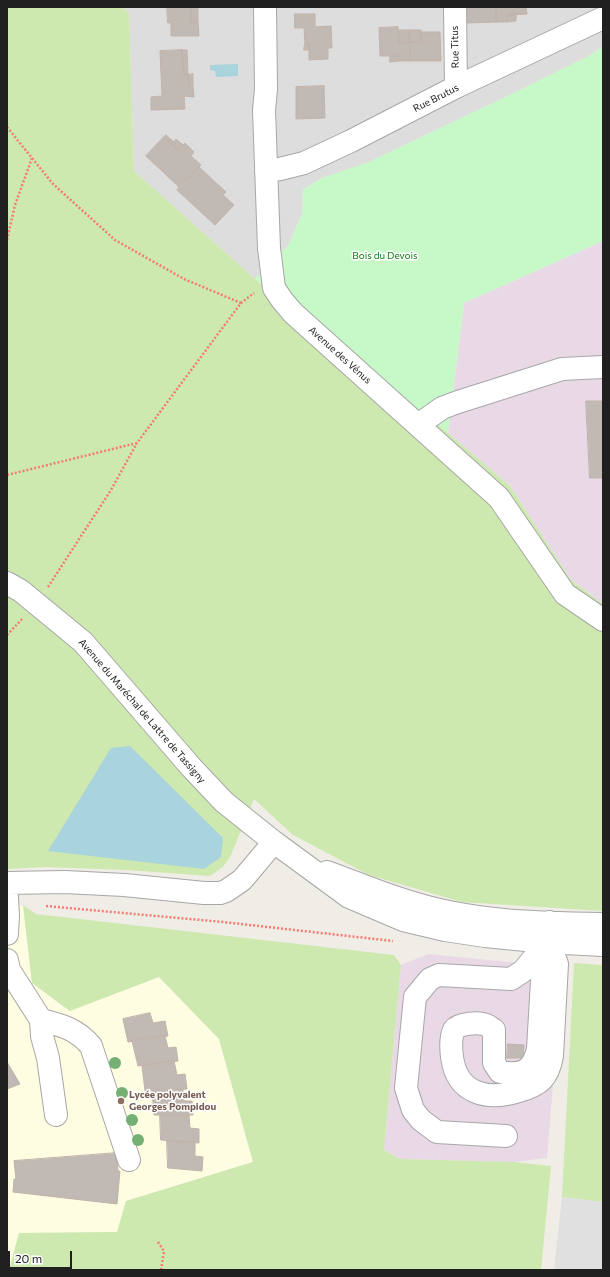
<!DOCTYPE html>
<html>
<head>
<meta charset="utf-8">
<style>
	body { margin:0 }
	#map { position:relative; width:610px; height:1277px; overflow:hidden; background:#f0ede7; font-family:Commissioner,sans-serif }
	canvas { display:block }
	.frame { position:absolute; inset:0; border:8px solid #202020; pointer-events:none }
	.scale { position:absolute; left:8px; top:1251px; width:64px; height:18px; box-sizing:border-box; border:2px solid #202020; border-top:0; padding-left:5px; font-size:12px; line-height:14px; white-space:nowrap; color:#202020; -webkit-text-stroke:3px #fff; paint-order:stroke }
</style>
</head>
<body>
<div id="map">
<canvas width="610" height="1277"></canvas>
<div class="frame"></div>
<div class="scale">20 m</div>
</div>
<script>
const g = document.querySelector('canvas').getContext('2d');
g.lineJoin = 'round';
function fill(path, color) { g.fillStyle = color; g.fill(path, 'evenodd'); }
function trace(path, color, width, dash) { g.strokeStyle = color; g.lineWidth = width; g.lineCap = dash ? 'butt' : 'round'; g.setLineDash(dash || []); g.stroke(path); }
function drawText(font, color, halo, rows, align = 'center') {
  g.font = font + ' Commissioner,sans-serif'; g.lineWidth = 3; g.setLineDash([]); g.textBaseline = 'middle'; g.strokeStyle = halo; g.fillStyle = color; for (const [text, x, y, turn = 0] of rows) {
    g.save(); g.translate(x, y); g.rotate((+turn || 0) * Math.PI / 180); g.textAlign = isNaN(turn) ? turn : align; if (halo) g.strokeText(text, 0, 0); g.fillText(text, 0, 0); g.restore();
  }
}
fill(new Path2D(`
	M122,7H603V46L589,56L514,93L369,162L322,178L303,190L302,214L289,244L255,279L134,171L129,13Z`), '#dedddd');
fill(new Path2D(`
	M603,241V604L571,580L510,486L448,433L464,303Z
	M428,954L529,964H563L547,1158L514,1162L400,1159L384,1150L401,965Z`), '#e9d9e7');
fill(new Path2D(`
	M23,905L32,983L69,1011L159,977L219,1039L253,1162L126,1201L117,1232L19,1233L9,1270H7V909Z`), '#fefde2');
fill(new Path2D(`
	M7,7H122L129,13L134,171L255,279L448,433L510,486L571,580L603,604V911L462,902L369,875L293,835L254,799L231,855L223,867L210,876L127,870L45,867L7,869Z
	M23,905L36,914L394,955L401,965L384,1150L400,1159L514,1162L551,1166L541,1270H9L19,1233L117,1232L126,1201L253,1162L219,1039L159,977L70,1011L32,983Z
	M574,963L603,965V1202L562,1197Z`), '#cde9af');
fill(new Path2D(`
	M603,46V241L464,303L448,433L255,279L289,244L302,214L303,190L322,178L369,162L514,93L589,56Z`), '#c6f8c8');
fill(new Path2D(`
	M562,1197L603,1202V1270H554Z`), '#e0e0e0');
fill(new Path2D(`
	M238,64V76L216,77L215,71L210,70V65Z
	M130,746L223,838L221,857L204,869L48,851L111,748Z`), '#a9d3dd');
const building = new Path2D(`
	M167,7H191V22H198L199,36H171V23H168Z
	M191,7H198V22H191Z
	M465,7H496V22L466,23Z
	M496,7H526L527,14L507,15V22H496Z
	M295,14H315V27L331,26L332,48H328V59L309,60V44H305L304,28H295Z
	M516,14V21L507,22V15Z
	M398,27L399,43L410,42V61H399V56H380L379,28Z
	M399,30H409L410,42L399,43Z
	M409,30H421V42H410Z
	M421,32H440L441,61H410V42H421Z
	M305,44H309V50H304Z
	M182,50H187L188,75H184Z
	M182,50L184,75H188L189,86H193L194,97L184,96L185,109L151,110V97L162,96L160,51Z
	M390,55L399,56V61L390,62Z
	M193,74V86H189L188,75Z
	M324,86L325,118L296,119V87Z
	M166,135L174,142L176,139L183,145L178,150L164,137Z
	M164,137L178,150L185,143L194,152L191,156L201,165L180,188L146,156Z
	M199,167L226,192L223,195L234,205L215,225L177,190Z
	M586,401H603V478H590Z
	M150,1013L153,1023L165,1021L168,1036L128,1042L123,1019Z
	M165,1036L168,1048L176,1047L178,1061L138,1066L132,1041Z
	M508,1044L524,1045L523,1058H507Z
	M174,1061L177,1075L185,1074L187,1089L145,1091L142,1066Z
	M7,1062L20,1084L7,1089Z
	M183,1090L184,1101H192L193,1115H154L152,1091Z
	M160,1115H189L190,1128L199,1129V1143L161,1140Z
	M167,1141L195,1142V1156L203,1157L202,1171L168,1168Z
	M117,1153L118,1171H120L117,1204L13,1192L14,1179H16L14,1161Z`);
fill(building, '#c1b9b3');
trace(building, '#c2b3aa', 1);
const minor = new Path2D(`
	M265,7L266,89L264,110L269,248L274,288L282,300L293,313L499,498L565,594L603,620
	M455,7L456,87
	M266,171L280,169L304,163L351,141L456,87L603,18
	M418,425L442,408L458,402L562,369L603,367
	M7,583L21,591L83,642L191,767L224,802L274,842L349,897L403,920L445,930L485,936L546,942L603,945
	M327,872C355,882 382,894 410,902C472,922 539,923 603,924
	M7,883L65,882L124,885L204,893H220L226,891L242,880L274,842
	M7,897L8,916L7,934
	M546,942L554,956L557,964L552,1056C548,1078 540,1085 519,1091C487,1101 457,1094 452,1057C451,1049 450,1038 454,1030C459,1023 479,1022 486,1025C489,1026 491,1028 494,1030V1063L500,1072C522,1076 533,1071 538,1049L543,964L549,922
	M7,960L9,970L41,1020L42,1036L48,1058L56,1115
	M41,1020C61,1025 77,1029 91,1046L129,1160
	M506,1136L437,1132L421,1120L413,1110L406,1088L415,997L430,979L439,975L511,979L523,971L546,943`);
trace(minor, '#a7a7a7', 24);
trace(new Path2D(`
	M7,127L53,184L115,240L184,279L241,303
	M7,240L15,205L32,158
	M7,475L137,443L241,303L254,293
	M48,587L111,490L137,443
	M7,635L22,619
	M46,906L223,922L393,941
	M158,1242L164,1251L161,1270`), '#f67b72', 2.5, [2, 2]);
trace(minor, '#fff', 22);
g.fillStyle = '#74b073';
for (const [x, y] of [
	[115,1063],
	[122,1093],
	[132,1120],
	[138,1140]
]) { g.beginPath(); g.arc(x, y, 6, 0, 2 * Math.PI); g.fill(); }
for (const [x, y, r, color] of [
	[121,1101,4,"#8d6e63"]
]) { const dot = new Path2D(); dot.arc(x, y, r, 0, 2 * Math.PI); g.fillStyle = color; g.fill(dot); trace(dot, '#fff', 1.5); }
drawText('10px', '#202020', '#fff', [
	["Rue Titus",455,47,-91],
	["Rue Brutus",436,98,-27],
	["Avenue des Vénus",340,355,42],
	["Avenue du Maréchal de Lattre de Tassigny",142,711,49]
]);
drawText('10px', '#0f7e14', '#fff', [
	["Bois du Devois",385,256]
]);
drawText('bold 10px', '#785e54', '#fff', [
	["Lycée polyvalent",129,1095],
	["Georges Pompidou",129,1107]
], 'left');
</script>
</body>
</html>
